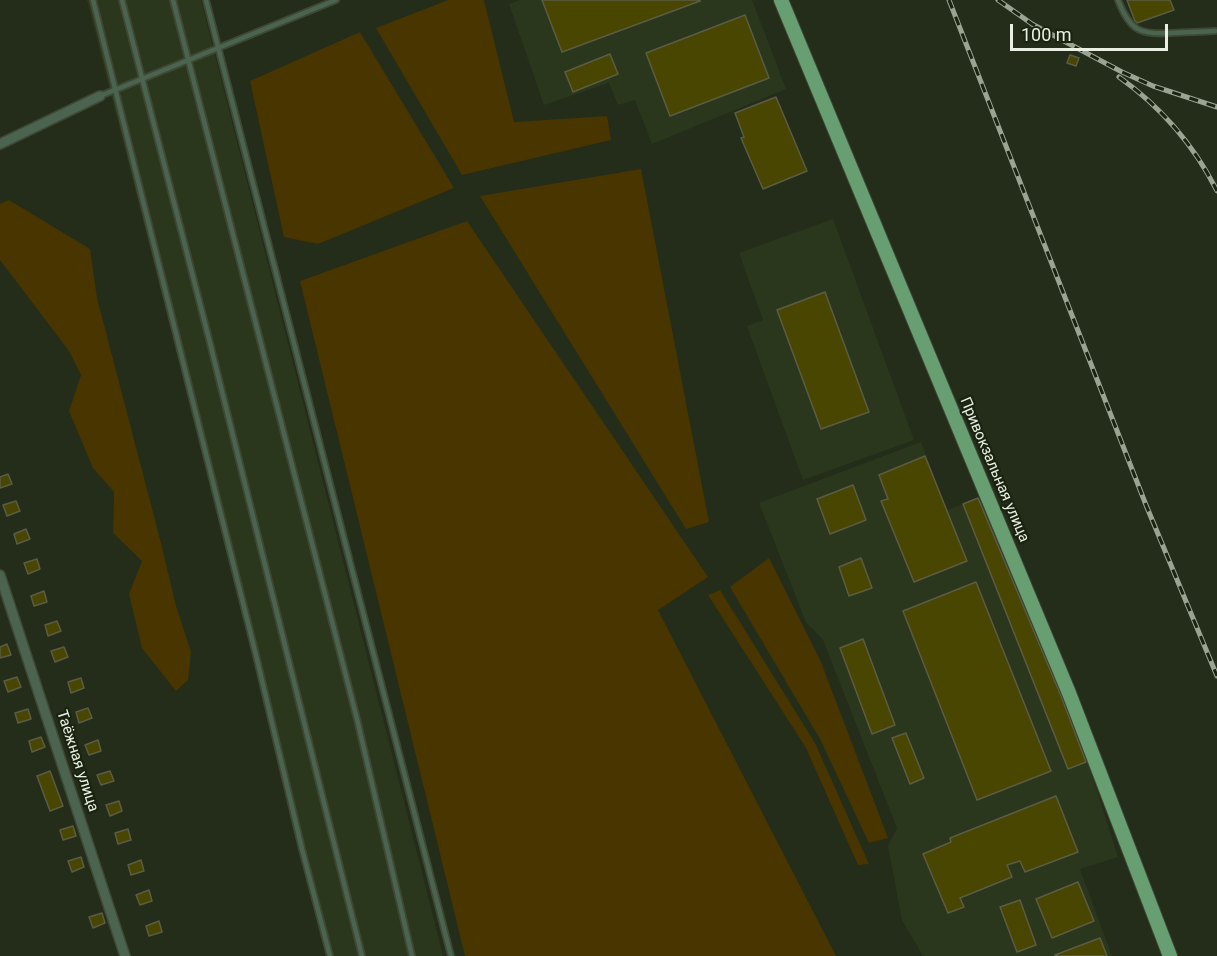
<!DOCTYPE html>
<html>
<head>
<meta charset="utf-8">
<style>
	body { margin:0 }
	#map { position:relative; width:1217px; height:956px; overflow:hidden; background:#232d19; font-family:Roboto,sans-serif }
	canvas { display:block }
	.scale { position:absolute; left:1010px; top:24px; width:158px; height:27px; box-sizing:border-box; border:3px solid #e9f0e3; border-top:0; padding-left:8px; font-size:18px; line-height:21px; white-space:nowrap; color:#e9f0e3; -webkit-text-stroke:4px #1a2310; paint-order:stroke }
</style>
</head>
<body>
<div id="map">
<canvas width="1217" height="956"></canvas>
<div class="scale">100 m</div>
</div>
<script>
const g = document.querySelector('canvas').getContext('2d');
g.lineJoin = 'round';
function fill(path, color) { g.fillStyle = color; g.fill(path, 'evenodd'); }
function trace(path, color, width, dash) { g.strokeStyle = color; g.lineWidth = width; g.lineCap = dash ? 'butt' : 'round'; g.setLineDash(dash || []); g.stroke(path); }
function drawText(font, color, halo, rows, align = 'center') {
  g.font = font + ' Roboto,sans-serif'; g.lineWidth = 4.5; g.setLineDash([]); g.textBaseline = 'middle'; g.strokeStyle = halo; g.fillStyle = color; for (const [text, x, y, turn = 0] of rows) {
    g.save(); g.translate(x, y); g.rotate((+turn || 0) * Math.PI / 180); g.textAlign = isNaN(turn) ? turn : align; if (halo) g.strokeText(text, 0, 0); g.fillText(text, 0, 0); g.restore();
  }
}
fill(new Path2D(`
	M87,0H201L443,956H330Z
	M520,0H752L786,89L652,144L635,100L618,105L609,83L544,105L509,4Z
	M833,219L914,440L803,480L747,326L763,320L739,253Z
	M921,442L947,510L982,497L1088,763L1118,857L1080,869L1112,956H923L902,920L888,846L897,828L823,640L806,622L759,503Z`), '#2b371d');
fill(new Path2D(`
	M448,0H484L514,122L607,116L611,140L462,175L376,28Z
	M360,32L454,188L318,244L284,237L250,81Z
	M641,169L709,522L686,529L480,196Z
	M9,200L90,249L97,298L161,543L176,606L191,652L188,680L176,691L142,648L129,594L142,561L113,533L114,492L93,468L69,411L81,375L69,351L0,260V204Z
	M467,221L708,577L658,610L836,956H465L300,281Z
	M769,558L821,662L888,838L869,843L820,739L730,587Z
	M720,590L815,743L869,864L858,865L806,748L708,595Z`), '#483500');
const building = new Path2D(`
	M542,0H700V1L562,52Z
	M1127,0H1170L1174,10L1137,23L1135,21Z
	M745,15L769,78L670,116L646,53Z
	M610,54L618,74L573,92L565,72Z
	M1070,55L1079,58L1076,66L1067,63Z
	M776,97L807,171L763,189L741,138L744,137L735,113Z
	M825,292L869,412L821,429L777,310Z
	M925,456L967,561L914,582L881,501L888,499L879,475Z
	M8,474L12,484L0,488V477Z
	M853,485L866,520L830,534L817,499Z
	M978,498L1061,696L1086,762L1068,769L963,504Z
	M16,501L20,511L7,516L3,505Z
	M26,529L30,539L17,544L14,534Z
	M861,558L872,588L849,596L839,567Z
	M37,559L40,569L28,574L24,563Z
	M976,582L1051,771L977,800L903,611Z
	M44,591L47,602L34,606L31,596Z
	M57,621L61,631L48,636L45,625Z
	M863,639L895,725L872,734L840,648Z
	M7,644L11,655L0,658V647Z
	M64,647L68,657L55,662L51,651Z
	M17,677L21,687L8,692L4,681Z
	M81,678L84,688L71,693L68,682Z
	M88,708L92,718L79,723L76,712Z
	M28,709L31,719L18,723L15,713Z
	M906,733L924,778L910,784L892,738Z
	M41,737L45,747L32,752L29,741Z
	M98,740L101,751L89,755L85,745Z
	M50,771L63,806L50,811L37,776Z
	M110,771L114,781L101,785L97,775Z
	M1056,796L1078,852L1025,872L1020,861L1007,865L1012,877L960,898L964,907L948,913L923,854L951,842L950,838Z
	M119,801L122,811L110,816L106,805Z
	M73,826L76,836L63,840L60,830Z
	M128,829L131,840L118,844L115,833Z
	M81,857L84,867L72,872L68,861Z
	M141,860L144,871L131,875L128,865Z
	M1078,882L1094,921L1052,938L1036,899Z
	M149,890L152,901L140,905L136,895Z
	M1020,900L1036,945L1017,952L1000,907Z
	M102,913L105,923L93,928L89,917Z
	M159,921L162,932L149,936L146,926Z
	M1100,938L1107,956H1055V955Z`);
fill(building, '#484600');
trace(building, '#5b5c44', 1.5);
const service = new Path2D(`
	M93,0L255,651L302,849L330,956
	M122,0L209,339L362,956
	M173,0L357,719L412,956
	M206,0L451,956
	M1118,0C1130,31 1140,35 1172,33C1186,32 1201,32 1215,31
	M115,90L336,0
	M100,96L117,89`);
const minor = new Path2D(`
	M0,144L100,96
	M0,575L125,956`);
const primary = new Path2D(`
	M781,0L1069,693L1170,956`);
trace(service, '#3f4835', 8);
trace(minor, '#3f4835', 12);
trace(primary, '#3f4835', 16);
trace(service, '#4a644f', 4.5);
trace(minor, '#4a644f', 9);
trace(primary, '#679f73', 14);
const rail = new Path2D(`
	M949,0L1146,505L1217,676
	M998,0L1032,24L1122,72L1153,86L1217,107
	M1119,77C1161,107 1194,145 1217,191`);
trace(rail, '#9ba393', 5);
trace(rail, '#1a2310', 3, [9]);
drawText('15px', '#e9f0e3', '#1a2310', [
	["Привокзальная улица",994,470,67],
	["Таёжная улица",77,761,72]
]);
</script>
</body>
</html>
